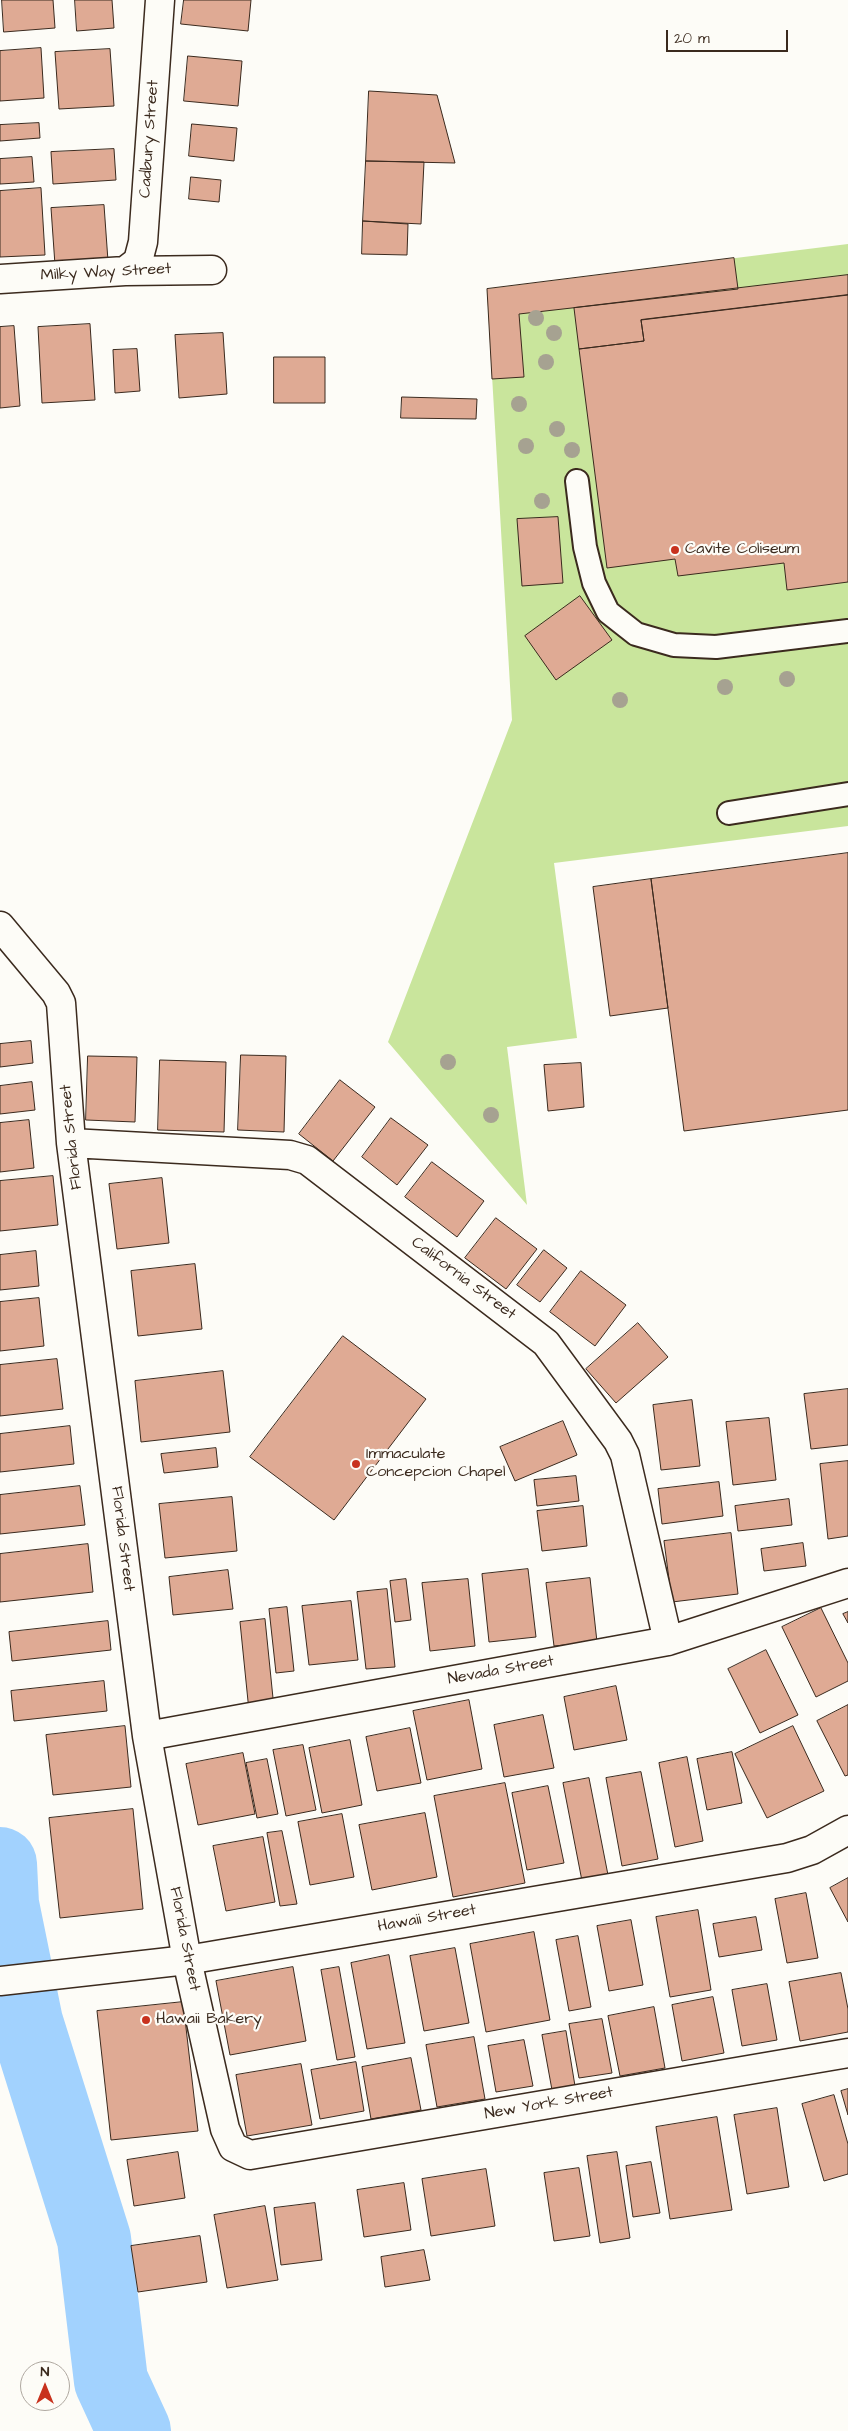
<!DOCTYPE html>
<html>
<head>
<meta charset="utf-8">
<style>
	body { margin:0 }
	#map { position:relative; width:848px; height:2431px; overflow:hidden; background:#fdfcf7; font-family:"Architects Daughter",sans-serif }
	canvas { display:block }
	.north { position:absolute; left:20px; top:2361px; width:50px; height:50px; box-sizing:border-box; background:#fdfcf7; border:1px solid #afa8a0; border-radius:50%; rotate:0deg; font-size:14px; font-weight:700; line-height:20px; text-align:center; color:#3b2a1e }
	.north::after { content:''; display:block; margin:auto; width:18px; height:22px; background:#c8321e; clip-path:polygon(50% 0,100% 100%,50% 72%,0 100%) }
	.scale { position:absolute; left:666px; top:30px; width:122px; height:22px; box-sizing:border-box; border:2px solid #3b2a1e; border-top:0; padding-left:6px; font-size:15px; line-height:18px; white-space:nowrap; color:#3b2a1e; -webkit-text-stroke:4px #fdfcf7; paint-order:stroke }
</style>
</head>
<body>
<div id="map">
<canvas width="848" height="2431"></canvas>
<div class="north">N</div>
<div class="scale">20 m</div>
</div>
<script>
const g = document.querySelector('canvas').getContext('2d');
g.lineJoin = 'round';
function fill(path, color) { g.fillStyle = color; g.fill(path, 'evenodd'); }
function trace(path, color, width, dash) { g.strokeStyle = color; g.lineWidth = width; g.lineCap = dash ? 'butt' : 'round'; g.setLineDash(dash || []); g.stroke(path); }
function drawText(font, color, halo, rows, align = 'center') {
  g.font = font + ' "Architects Daughter",sans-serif'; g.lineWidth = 4.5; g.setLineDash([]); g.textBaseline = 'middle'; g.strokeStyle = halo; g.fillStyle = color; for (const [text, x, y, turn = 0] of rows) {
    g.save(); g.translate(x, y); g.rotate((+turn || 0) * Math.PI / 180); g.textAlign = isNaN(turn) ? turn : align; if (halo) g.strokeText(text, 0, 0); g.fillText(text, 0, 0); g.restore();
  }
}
fill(new Path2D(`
	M848,244V826L554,863L577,1038L507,1047L527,1205L388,1042L512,720L487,289Z`), '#c9e59c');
trace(new Path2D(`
	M0,1864L2,1904L26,2022L94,2239L111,2381L134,2431`), '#a2d2fe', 74);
const building = new Path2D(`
	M2,0H53L55,28L4,32Z
	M75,0H112L114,28L77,31Z
	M184,0H251L248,31L181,24Z
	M41,48L44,98L0,101V51Z
	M110,49L114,106L59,109L55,52Z
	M188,56L242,61L238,106L184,101Z
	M369,91L437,95L455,163L366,161Z
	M39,123L40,138L0,141V125Z
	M192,124L237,128L234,161L189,156Z
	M114,149L116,180L53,184L51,152Z
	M32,157L34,182L0,184V159Z
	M366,161L424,162L421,224L363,221Z
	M191,177L221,180L219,202L189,199Z
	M41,188L45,255L0,257V191Z
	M104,205L108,261L55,265L51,208Z
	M363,221L408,224L407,255L362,254Z
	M734,258L738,289L519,314L524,377L492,379L487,289Z
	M848,275V295L641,320L644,341L579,349L574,308Z
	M848,295V582L787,590L784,563L678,576L675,559L607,568L579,349L644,341L641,320Z
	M90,324L95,400L42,403L38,327Z
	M14,326L20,406L0,408V327Z
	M223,333L227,394L179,398L175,335Z
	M137,349L140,391L115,393L113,350Z
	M274,357H325V403H274Z
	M402,397L477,399L476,419L401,418Z
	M558,517L563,583L522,586L517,519Z
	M580,596L612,640L556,680L525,636Z
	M848,853V1110L684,1131L651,879Z
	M651,879L668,1008L610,1016L593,887Z
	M31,1041L33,1063L0,1067V1044Z
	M241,1055L286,1056L284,1132L238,1130Z
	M88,1056L137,1057L135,1122L86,1120Z
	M160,1060L226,1062L224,1132L158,1130Z
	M581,1063L584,1107L548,1111L544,1065Z
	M340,1080L375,1107L333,1161L299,1134Z
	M32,1082L35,1110L0,1114V1086Z
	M391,1118L428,1145L397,1185L362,1157Z
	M29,1120L34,1168L0,1172V1123Z
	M432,1162L484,1201L457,1237L405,1197Z
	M53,1176L58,1225L0,1231V1181Z
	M162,1178L169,1243L117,1249L109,1184Z
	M496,1218L537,1249L506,1289L465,1258Z
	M544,1250L567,1268L540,1302L517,1285Z
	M36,1251L39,1286L0,1290V1255Z
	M195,1264L202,1329L138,1336L131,1271Z
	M581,1271L626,1305L595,1346L550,1312Z
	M39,1298L44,1346L0,1351V1302Z
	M638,1323L668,1357L616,1403L586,1369Z
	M343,1336L426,1399L334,1520L250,1457Z
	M57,1359L63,1409L0,1416V1365Z
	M223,1371L230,1432L141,1442L135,1381Z
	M848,1389V1445L811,1449L804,1394Z
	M692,1400L700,1466L661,1470L653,1405Z
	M769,1418L776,1480L733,1485L726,1422Z
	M563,1421L577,1455L515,1481L500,1447Z
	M70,1426L74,1464L0,1472V1434Z
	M216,1448L218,1467L164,1473L161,1454Z
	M848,1461V1536L828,1539L820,1464Z
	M576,1476L579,1501L537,1506L534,1480Z
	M719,1482L723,1516L662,1524L658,1489Z
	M80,1486L85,1525L0,1534V1495Z
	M232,1497L237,1551L165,1558L159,1504Z
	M789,1499L792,1525L738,1531L735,1506Z
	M583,1506L587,1546L542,1551L537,1511Z
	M731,1533L738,1594L672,1602L664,1541Z
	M803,1543L806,1566L764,1571L761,1549Z
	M88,1544L93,1592L0,1602V1554Z
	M528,1569L536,1637L489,1642L482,1574Z
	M228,1570L233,1609L173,1615L169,1577Z
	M590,1578L597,1642L554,1646L546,1583Z
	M406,1579L411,1620L395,1622L390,1581Z
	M468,1579L475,1646L430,1651L422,1583Z
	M387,1589L395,1667L366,1669L357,1592Z
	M351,1601L358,1660L309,1665L302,1606Z
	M287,1607L294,1671L276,1673L269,1609Z
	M821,1608L848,1663V1681L816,1697L782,1627Z
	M848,1612V1623L843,1614Z
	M265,1619L274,1708L249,1711L240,1622Z
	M108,1621L111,1650L12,1661L9,1632Z
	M766,1650L798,1715L760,1733L728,1669Z
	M104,1681L107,1711L14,1721L11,1691Z
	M616,1686L627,1740L574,1750L564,1697Z
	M469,1700L482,1769L427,1780L413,1711Z
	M848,1705V1775L845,1776L817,1721Z
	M543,1715L554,1768L504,1777L494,1725Z
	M125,1726L131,1787L53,1795L46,1735Z
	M793,1726L824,1791L767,1818L735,1754Z
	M410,1728L421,1783L377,1791L366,1737Z
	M350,1740L362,1805L322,1813L309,1748Z
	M303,1745L316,1810L286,1816L273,1750Z
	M732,1752L742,1803L707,1810L697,1759Z
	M243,1753L255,1814L198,1825L186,1764Z
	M687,1757L703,1841L675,1847L659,1763Z
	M267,1759L278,1814L257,1818L246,1763Z
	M641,1772L658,1859L622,1866L606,1778Z
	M589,1778L608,1875L582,1881L563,1783Z
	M505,1783L525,1883L453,1897L434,1796Z
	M548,1786L564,1863L527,1870L512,1793Z
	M133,1809L143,1909L60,1918L49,1818Z
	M425,1813L437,1877L372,1890L359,1825Z
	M342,1814L354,1877L310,1885L298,1822Z
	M282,1831L297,1904L280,1906L267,1833Z
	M263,1837L275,1902L226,1911L213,1846Z
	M848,1878V1922L830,1888Z
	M806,1893L818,1958L787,1963L775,1899Z
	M698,1910L711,1990L670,1997L656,1917Z
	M756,1917L762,1950L719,1957L713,1924Z
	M631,1920L643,1985L609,1991L597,1926Z
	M534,1932L550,2020L486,2032L470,1944Z
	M578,1936L591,2007L569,2011L556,1940Z
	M455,1948L469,2023L424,2031L410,1956Z
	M389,1955L405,2043L367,2049L351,1963Z
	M293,1967L306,2041L230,2055L216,1981Z
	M339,1967L355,2057L337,2060L321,1970Z
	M841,1973L848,2009V2032L800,2041L789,1982Z
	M767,1984L777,2040L742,2046L732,1990Z
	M713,1997L724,2053L682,2061L672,2005Z
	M183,2002L198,2131L111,2140L97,2011Z
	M654,2007L665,2068L620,2076L608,2016Z
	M602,2019L612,2073L579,2078L569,2024Z
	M566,2031L575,2086L552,2090L542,2035Z
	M474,2037L485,2099L437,2107L426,2045Z
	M524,2040L533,2086L496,2092L488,2046Z
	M411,2058L421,2110L371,2119L362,2067Z
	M356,2062L364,2111L320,2119L311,2070Z
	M301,2064L312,2125L247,2136L236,2075Z
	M848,2089V2115L841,2091Z
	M834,2095L848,2144V2174L824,2181L802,2104Z
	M777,2108L789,2187L747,2194L734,2115Z
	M717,2117L732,2210L670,2219L656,2127Z
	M178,2152L185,2198L134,2206L127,2160Z
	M617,2152L630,2238L600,2243L587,2156Z
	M651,2162L660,2213L633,2217L626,2166Z
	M579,2168L590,2236L554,2241L544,2173Z
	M486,2169L495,2226L431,2236L422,2179Z
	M404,2183L411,2230L364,2237L357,2190Z
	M315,2203L322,2260L281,2265L274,2208Z
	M265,2206L278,2280L227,2288L214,2215Z
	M200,2236L207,2282L138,2292L131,2246Z
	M424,2250L430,2280L385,2287L381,2257Z`);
fill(building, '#dfaa94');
trace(building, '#3b2a1e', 1);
const lane = new Path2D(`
	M577,481L585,547L594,583L608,612L636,634L674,645L716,647L848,631
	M729,813L848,794`);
const street = new Path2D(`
	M125,271L138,261L143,242L160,0
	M0,279L125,271L212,270
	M0,926L56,993L61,1003L71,1143L147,1736L187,1960L225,2129L233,2147L250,2155L848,2053
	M71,1143L290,1155L307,1160L546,1343L618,1441L625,1455L668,1641
	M147,1736L668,1641L848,1583`);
const secondary = new Path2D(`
	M0,1981L187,1960L787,1858L812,1850L848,1830`);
trace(lane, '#3b2a1e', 26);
trace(street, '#3b2a1e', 31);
trace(secondary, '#3b2a1e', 31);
trace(lane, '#fdfcf7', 22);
trace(street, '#fdfcf7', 28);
trace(secondary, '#fdfcf7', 28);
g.fillStyle = '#a6a291';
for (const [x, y] of [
	[536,318],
	[554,333],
	[546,362],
	[519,404],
	[557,429],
	[526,446],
	[572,450],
	[542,501],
	[787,679],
	[725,687],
	[620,700],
	[448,1062],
	[491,1115]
]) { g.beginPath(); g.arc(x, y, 8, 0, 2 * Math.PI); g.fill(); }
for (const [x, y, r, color] of [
	[675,550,5,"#c8321e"],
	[356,1464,5,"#c8321e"],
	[146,2020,5,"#c8321e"]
]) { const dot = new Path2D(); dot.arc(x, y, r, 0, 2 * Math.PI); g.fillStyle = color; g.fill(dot); trace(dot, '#fdfcf7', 2); }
drawText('16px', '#3b2a1e', '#fdfcf7', [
	["Cadbury Street",150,139,-86],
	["Milky Way Street",106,273,-3],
	["Florida Street",72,1137,-96],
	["California Street",463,1279,37],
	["Florida Street",122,1539,83],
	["Nevada Street",501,1671,-10],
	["Hawaii Street",427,1919,-10],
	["Florida Street",184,1939,79],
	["New York Street",549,2104,-10]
]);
drawText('16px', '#3b2a1e', '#fdfcf7', [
	["Cavite Coliseum",685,550],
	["Immaculate",366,1455],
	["Concepcion Chapel",366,1473],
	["Hawaii Bakery",156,2020]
], 'left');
</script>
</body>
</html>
